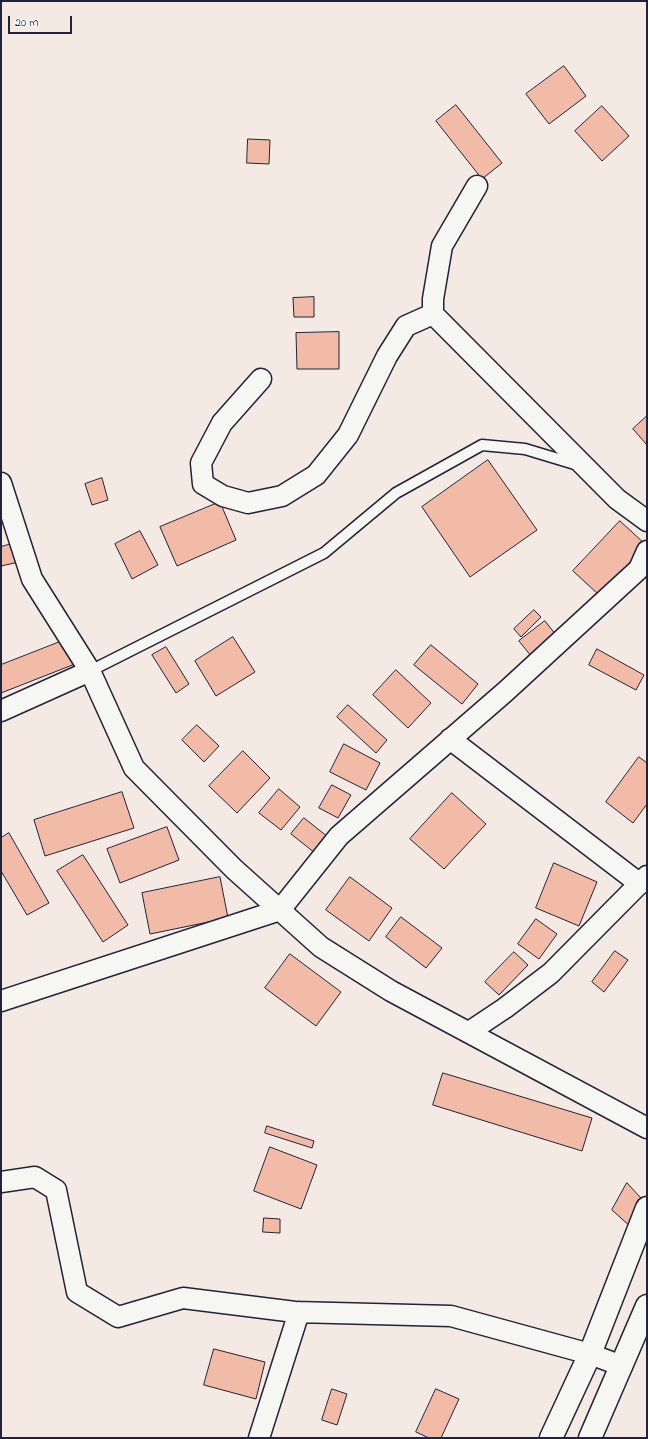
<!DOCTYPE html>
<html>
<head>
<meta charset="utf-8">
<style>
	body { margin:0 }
	#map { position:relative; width:648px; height:1439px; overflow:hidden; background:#f5eae3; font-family:"Indie Flower",sans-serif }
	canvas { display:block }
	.frame { position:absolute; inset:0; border:2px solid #22223b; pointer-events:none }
	.scale { position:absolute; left:8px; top:16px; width:64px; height:18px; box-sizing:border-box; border:2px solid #22223b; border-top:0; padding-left:5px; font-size:12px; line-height:14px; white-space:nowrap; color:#22223b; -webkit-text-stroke:3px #f6f6f2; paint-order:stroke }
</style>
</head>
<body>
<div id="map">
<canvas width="648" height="1439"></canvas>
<div class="frame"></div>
<div class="scale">20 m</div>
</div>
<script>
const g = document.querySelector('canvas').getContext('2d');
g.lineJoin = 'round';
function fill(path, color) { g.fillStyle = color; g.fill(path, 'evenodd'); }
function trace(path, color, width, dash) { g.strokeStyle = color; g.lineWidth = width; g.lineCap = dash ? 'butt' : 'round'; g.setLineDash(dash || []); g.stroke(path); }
const building = new Path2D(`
	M564,66L586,96L549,124L526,94Z
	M456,105L502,163L482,179L436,121Z
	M602,106L629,136L602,161L575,131Z
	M248,139L270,140L269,164L247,163Z
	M314,297V317H294L293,298Z
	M339,332V369H297L296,333Z
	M647,416V445L633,429Z
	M488,460L537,530L470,577L422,507Z
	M102,478L108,500L92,505L85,484Z
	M220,502L236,540L177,566L160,527Z
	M620,521L646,545L599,595L573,571Z
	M140,531L158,565L132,579L115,544Z
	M15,543L19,562L1,566V547Z
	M534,610L541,617L521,637L514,629Z
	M545,621L556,635L531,656L519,641Z
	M233,637L255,672L216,696L195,661Z
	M65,640L75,664L1,693V665Z
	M431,645L478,684L462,704L414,665Z
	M166,647L189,684L176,693L152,655Z
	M597,649L644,675L636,690L589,665Z
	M396,670L431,703L408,728L373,695Z
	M348,705L387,740L376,753L337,717Z
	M197,725L219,746L204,762L182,740Z
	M344,744L380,763L366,790L330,772Z
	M243,751L270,778L237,813L209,786Z
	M639,757L647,763V804L633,823L606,802Z
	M332,785L351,795L338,818L319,808Z
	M279,789L300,807L281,830L259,813Z
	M122,792L134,828L45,856L34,820Z
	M452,793L486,824L444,869L410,839Z
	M304,818L328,837L315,853L291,834Z
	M167,827L179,860L120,883L107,849Z
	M9,833L49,903L27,915L1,871V838Z
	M83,855L128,925L103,942L57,871Z
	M554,863L597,882L579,926L536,908Z
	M220,877L228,918L150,934L142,893Z
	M350,877L392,908L369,941L326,910Z
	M401,917L442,948L426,968L386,937Z
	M536,919L557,934L539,959L518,944Z
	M615,951L628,960L604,992L592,982Z
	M514,952L528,965L499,995L485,982Z
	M290,954L341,992L316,1026L265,988Z
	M443,1073L592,1118L582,1151L433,1105Z
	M267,1126L314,1141L312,1148L265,1133Z
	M270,1147L317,1165L301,1209L254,1191Z
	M627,1183L641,1198L632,1228L612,1210Z
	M264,1218L280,1219V1233L263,1232Z
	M214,1349L265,1362L256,1399L204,1385Z
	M332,1389L347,1394L337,1425L322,1420Z
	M436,1389L459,1399L441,1438H429L416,1432Z`);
fill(building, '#f2bba7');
trace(building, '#22223b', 1);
const service = new Path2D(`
	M90,671L324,553L396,493L482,445L525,449L578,465`);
const minor = new Path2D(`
	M477,186L442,246L433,299V314L617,499L647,521
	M261,379L222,423L201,463L203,484L223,496L248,503L282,496L316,475L348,435L387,356L406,326L433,314
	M1,483L32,579L90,671L134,768L234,869L321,947L391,991L647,1128
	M1,711L90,671
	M450,739L640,884
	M1,1001L280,910L339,836L505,692L639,569L647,551
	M469,1032L505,1008L551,973L647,876
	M1,1182L35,1177L56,1190L77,1292L118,1317L183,1298L295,1312L451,1316L590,1354L622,1366
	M259,1438L299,1312`);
const secondary = new Path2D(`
	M551,1438L590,1354L647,1208
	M590,1438L647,1306`);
trace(service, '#22223b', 13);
trace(minor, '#22223b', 23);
trace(secondary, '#22223b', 25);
trace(service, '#f6f6f2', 10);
trace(minor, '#f6f6f2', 20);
trace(secondary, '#f6f6f2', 22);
</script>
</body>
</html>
